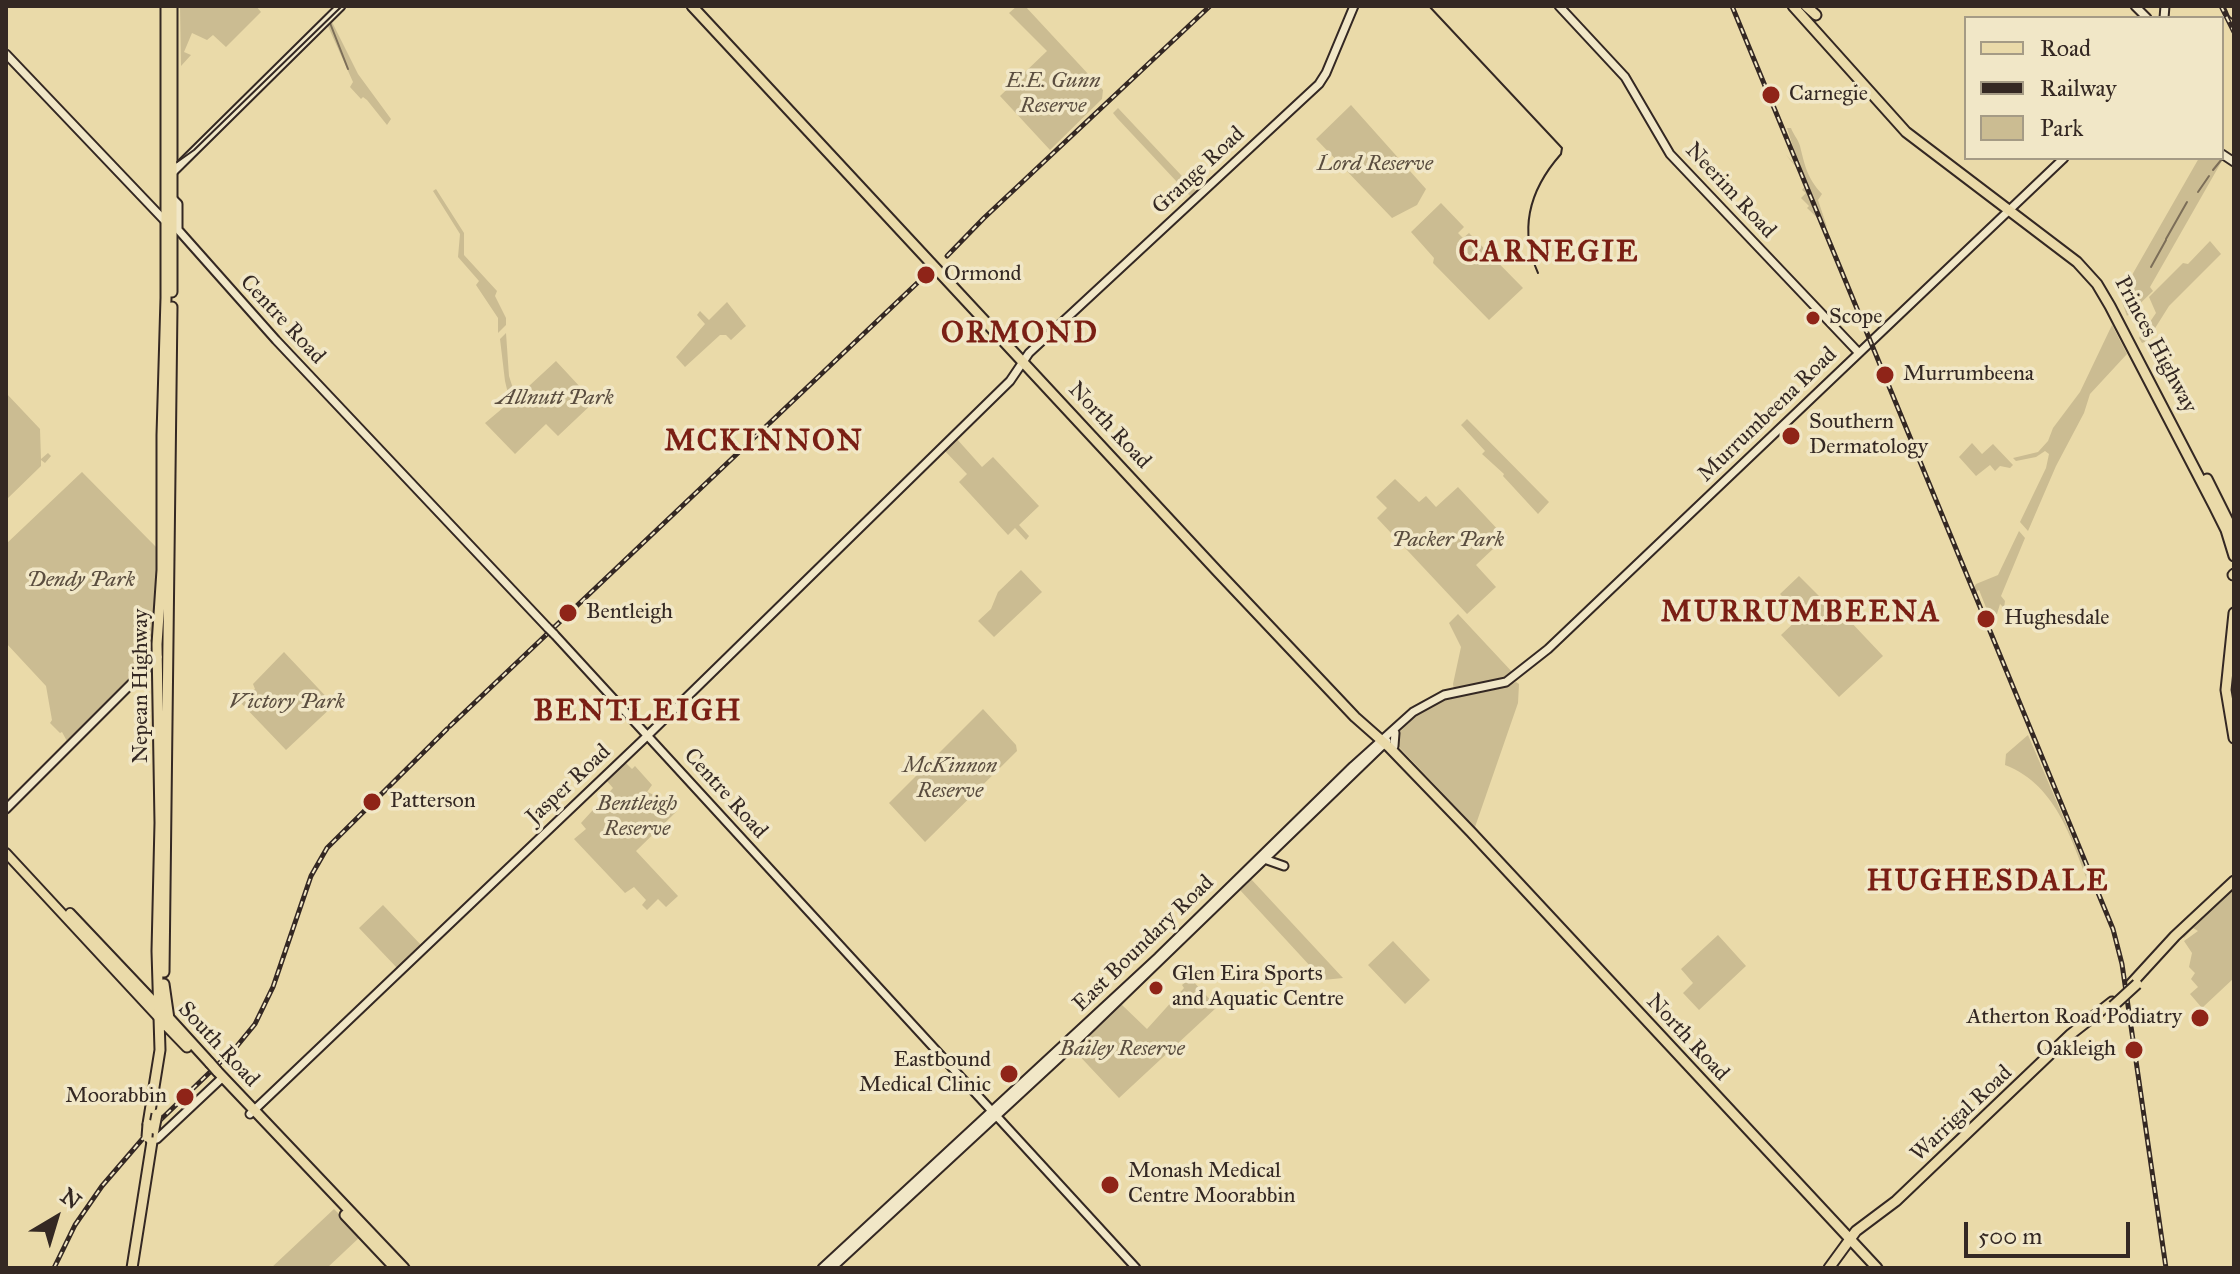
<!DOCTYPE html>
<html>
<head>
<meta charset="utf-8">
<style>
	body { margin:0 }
	#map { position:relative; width:2240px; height:1274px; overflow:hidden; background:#eadaa9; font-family:"IM FELL Great Primer",serif }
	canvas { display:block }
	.frame { position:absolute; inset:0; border:8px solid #342823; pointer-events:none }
	.legend { position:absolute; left:1964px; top:16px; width:260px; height:144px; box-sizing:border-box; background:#f1e7c7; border:2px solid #a59b85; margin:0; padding:10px 14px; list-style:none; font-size:24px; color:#342823 }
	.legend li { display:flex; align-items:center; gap:16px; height:40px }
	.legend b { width:40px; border:2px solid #a59b85 }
	.north { position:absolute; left:16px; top:1178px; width:80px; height:80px; -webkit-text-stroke:6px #f1e7c7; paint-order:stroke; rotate:38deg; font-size:22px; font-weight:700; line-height:32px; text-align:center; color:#342823 }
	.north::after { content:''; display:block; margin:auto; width:28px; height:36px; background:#342823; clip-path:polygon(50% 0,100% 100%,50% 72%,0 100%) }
	.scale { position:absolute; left:1964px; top:1222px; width:166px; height:36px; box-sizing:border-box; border:4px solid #342823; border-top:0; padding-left:10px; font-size:24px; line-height:28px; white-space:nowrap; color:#342823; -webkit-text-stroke:6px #f1e7c7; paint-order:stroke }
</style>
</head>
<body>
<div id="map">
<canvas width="2240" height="1274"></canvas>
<div class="frame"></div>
<ul class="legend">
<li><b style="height:10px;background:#eadaa9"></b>Road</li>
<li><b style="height:10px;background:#342823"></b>Railway</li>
<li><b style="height:22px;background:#cbbc92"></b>Park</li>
</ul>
<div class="north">N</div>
<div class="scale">500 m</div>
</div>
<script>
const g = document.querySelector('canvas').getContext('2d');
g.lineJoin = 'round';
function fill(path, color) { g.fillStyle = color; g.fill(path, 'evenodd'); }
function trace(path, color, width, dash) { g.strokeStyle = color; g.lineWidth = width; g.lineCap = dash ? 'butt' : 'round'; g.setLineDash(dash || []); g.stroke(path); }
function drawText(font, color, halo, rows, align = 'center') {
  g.font = font + ' "IM FELL Great Primer",serif'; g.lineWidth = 7; g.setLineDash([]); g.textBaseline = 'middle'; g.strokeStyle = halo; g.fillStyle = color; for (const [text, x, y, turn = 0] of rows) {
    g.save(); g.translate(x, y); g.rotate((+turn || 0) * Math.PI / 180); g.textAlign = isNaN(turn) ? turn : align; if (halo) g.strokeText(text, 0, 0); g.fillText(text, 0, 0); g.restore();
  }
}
fill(new Path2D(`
	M180,6H256L261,12L226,47L213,35L207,40L192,33L184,52L191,55L181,66Z
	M1017,6H1025L1103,90L1102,99L1050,150L1000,96L1047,51L1009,13Z
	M331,20L358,74L391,119L387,125L367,100L363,97L361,99L350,87L353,82L327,24Z
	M1351,105L1426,189L1417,205L1392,218L1316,139Z
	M1118,108L1197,192L1192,198L1117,118L1113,113Z
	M1787,128H1791C1793,134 1798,139 1800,146C1805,166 1807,178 1822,194L1818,200L1827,227L1807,208L1809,206L1801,198L1806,193L1802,190L1805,186L1797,168L1786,155L1796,165L1800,162L1792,155L1795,153Z
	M2199,158L2223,159L2150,287L2153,291L2127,316L2120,296Z
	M436,189L464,233V255L497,291L495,296L506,318V325L498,333V318L476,285L479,281L458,257L460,234L433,191Z
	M1441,203L1464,227L1458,233L1463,238L1469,233L1523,288L1489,320L1433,263L1434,258L1411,232Z
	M2210,241L2221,254L2169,306L2147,341L2142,343L2139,338L2156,313L2149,297L2183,263L2188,264Z
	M727,302L746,326L731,340L726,335H720L685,367L676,357L705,324L697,315L700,311L709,320Z
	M2112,325L2127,354L2090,394L2084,413L2056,466L2028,531L2020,522L2046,468L2049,454L2045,451L2036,457L2016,461L2013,458L2038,452L2048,441L2053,428L2080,392Z
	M506,333L509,376L516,398L556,361L594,402L558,436L546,424L515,454L485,423L510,402L505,381L500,339Z
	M6,393L40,429L41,459L48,453L51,456L45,463L41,460V466L6,500Z
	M1467,419L1549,502L1538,514L1503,476L1504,474L1482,454L1485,451L1461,425Z
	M956,438L982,467L993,457L1039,506L1019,525L1029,536L1026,540L1015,528L1008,535L959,482L967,474L943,449Z
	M1972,443L1982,454L1993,444L2013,465L2010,468L2000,466L1995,471L1990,465L1976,476L1959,457Z
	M82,472L158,549L153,658L68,743L62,732L60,733L50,723L52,720L46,686L6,643V544Z
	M1395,479L1419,502L1426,496L1436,507L1458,487L1501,533L1490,543L1494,548L1476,565L1496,587L1467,614L1377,518L1387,508L1376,497Z
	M2019,531L2025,538L2001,596L2005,601L2004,608L2000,604L1997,614L1993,615L1991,620L1979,590L1974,593L1973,589L1976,584L1998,575Z
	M1021,570L1042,592L994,637L978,621L991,609L998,592Z
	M1799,576L1827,604L1831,601L1883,656L1839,697L1781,635L1801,616L1780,594Z
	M1458,614L1514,674L1503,681L1454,690L1453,684L1461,647L1449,623Z
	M284,652L334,705L286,750L241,703L255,689L253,684Z
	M1516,682L1519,684L1518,703L1475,827L1397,745L1395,737C1406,726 1415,714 1429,706C1455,691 1488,695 1516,682Z
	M983,709L1016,745L1017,751L925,842L889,803Z
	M2028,735L2095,891L2092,892C2072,843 2059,786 2005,765L2006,754Z
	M625,762L632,769L635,766L652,785L647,792L657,796L662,807L670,803L677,811L636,851L678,896L666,907L658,899L647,910L642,905L646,900L634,887L625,893L574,839L586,829L581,823L613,788L606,780Z
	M1251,879L1343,978L1323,980L1240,890Z
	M2234,886V978L2202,1008L2190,994L2198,987L2191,979L2195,973L2189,967L2192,953L2184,941L2198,931L2193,928L2184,938L2182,936Z
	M383,905L421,945L398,969L359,928Z
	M1718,935L1746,966L1699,1010L1683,993L1693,983L1681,969Z
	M1393,941L1430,980L1405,1004L1368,965Z
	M1190,978L1217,1007L1119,1098L1073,1049L1121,1004L1147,1029L1184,988L1182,985Z
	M334,1209L361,1236L327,1268H271Z`), '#cbbc92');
trace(new Path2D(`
	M330,23L348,69
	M2213,170L2222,159
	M2198,192L2209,176
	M2166,239L2187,202
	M2151,267L2166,240`), '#7c6e58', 2);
const secondary = new Path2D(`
	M1559,6L1625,77L1670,154L1859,353
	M2135,6L2147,18
	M2164,18L2165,6
	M6,54L166,222
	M2222,154L2234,162
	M173,172L341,6
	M173,199L178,204V228
	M173,224L276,340L548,628
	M554,634L1136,1268
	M1394,746L1395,733
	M6,809L158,657
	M1267,860L1284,866
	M250,1114L645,738L1010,381L1029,353L1319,84L1326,73L1354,6
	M150,1140L157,1139L223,1077
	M822,1268L1158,957L1353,766L1413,712L1444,695L1506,682L1548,649L2064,158
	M832,1268L1059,1058L1387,741`);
const primary = new Path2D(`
	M6,853L159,1018
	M70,913L159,1007`);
const trunk = new Path2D(`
	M692,6L1218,572L1355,717L1389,747L1471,832L1877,1268
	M1793,6L1906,132L2077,262L2097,284L2110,306L2214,506L2226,530L2234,556
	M1806,6L1816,15
	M172,292V6
	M2207,479L2234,533
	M2233,575L2234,574
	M2234,613L2226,690L2234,738
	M164,972L172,307
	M164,984L169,1019
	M2131,984L2175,936L2234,881
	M159,1007L210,1063
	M159,1018L187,1047
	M217,1071L404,1268
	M148,1124L160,1050L157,951L160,823L157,644L162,570V435L166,298V6
	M345,1215L395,1268
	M132,1268L154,1129
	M1829,1268L1856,1231L1896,1201L2071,1034L2112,1002`);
const motorway = new Path2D(`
	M2231,6L2234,13`);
trace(secondary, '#342823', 11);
trace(primary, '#342823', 12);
trace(trunk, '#342823', 13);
trace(motorway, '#342823', 14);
trace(secondary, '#f1e7c7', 7);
trace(primary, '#eadaa9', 8);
trace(trunk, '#eadaa9', 9);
trace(motorway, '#eadaa9', 10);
trace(new Path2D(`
	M1429,6L1562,148L1561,154C1530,189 1518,228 1538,273
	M177,162L194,150L342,6`), '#342823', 2);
const rail = new Path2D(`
	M1732,6L2113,929L2122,964L2166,1268
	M2221,6L2234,32
	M947,256L984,218L1210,6
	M450,726L932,269
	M54,1268L75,1225L102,1186L151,1129L237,1046L255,1024L273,987L311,876L327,848L447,729`);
trace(rail, '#342823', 5);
trace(rail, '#f1e7c7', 2, [6]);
const secondaryBridge = new Path2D(`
	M548,628L554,634`);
const trunkBridge = new Path2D(`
	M2113,1006L2137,984
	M210,1063L217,1071
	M154,1129L157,1114
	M147,1137L148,1124`);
trace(secondaryBridge, '#342823', 11, []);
trace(trunkBridge, '#342823', 13, []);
trace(secondaryBridge, '#f1e7c7', 7);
trace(trunkBridge, '#eadaa9', 9);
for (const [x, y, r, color] of [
	[1771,95,10,"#8f2418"],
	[926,275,10,"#8f2418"],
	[1813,318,8,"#8f2418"],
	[1885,375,10,"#8f2418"],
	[1791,436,10,"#8f2418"],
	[568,613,10,"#8f2418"],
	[1986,619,10,"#8f2418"],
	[372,802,10,"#8f2418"],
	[1156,988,8,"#8f2418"],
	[2200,1018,10,"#8f2418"],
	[2134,1050,10,"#8f2418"],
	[1009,1074,10,"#8f2418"],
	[185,1097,10,"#8f2418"],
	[1110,1185,10,"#8f2418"]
]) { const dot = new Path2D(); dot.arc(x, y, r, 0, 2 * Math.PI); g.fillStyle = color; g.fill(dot); trace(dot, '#f1e7c7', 3); }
drawText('italic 22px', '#5a4d3f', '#f1e7c7', [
	["E.E. Gunn",1053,82],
	["Reserve",1053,107],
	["Lord Reserve",1375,165],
	["Allnutt Park",555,399],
	["Packer Park",1448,541],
	["Dendy Park",81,581],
	["Victory Park",287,703],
	["McKinnon",950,767],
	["Reserve",950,792],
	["Bentleigh",637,805],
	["Reserve",637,830],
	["Bailey Reserve",1122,1050]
]);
drawText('22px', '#342823', '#f1e7c7', [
	["Carnegie",1789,95],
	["Ormond",944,275],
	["Scope",1829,318],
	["Murrumbeena",1903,375],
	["Southern",1809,423],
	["Dermatology",1809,448],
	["Bentleigh",586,613],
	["Hughesdale",2004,619],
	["Patterson",390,802],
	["Glen Eira Sports",1172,975],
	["and Aquatic Centre",1172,1000],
	["Atherton Road Podiatry",2182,1018,"right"],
	["Oakleigh",2116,1050,"right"],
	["Eastbound",991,1061,"right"],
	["Medical Clinic",991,1086,"right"],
	["Moorabbin",167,1097,"right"],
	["Monash Medical",1128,1172],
	["Centre Moorabbin",1128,1197]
], 'left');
drawText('22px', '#342823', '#f1e7c7', [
	["Grange Road",1199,171,-43],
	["Neerim Road",1730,191,47],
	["Centre Road",282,320,47],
	["Princes Highway",2155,345,62],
	["Murrumbeena Road",1768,415,-44],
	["North Road",1109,426,47],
	["Nepean Highway",142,686,-90],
	["Jasper Road",569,785,-43],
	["Centre Road",725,794,48],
	["East Boundary Road",1144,944,-44],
	["North Road",1687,1038,47],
	["South Road",218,1045,47],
	["Warrigal Road",1962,1114,-43]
]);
g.letterSpacing = '2px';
drawText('bold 30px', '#7a1f14', '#f1e7c7', [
	["CARNEGIE",1549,254],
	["ORMOND",1020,335],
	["MCKINNON",764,443],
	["MURRUMBEENA",1801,614],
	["BENTLEIGH",638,713],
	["HUGHESDALE",1988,883]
]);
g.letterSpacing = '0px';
</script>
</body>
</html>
